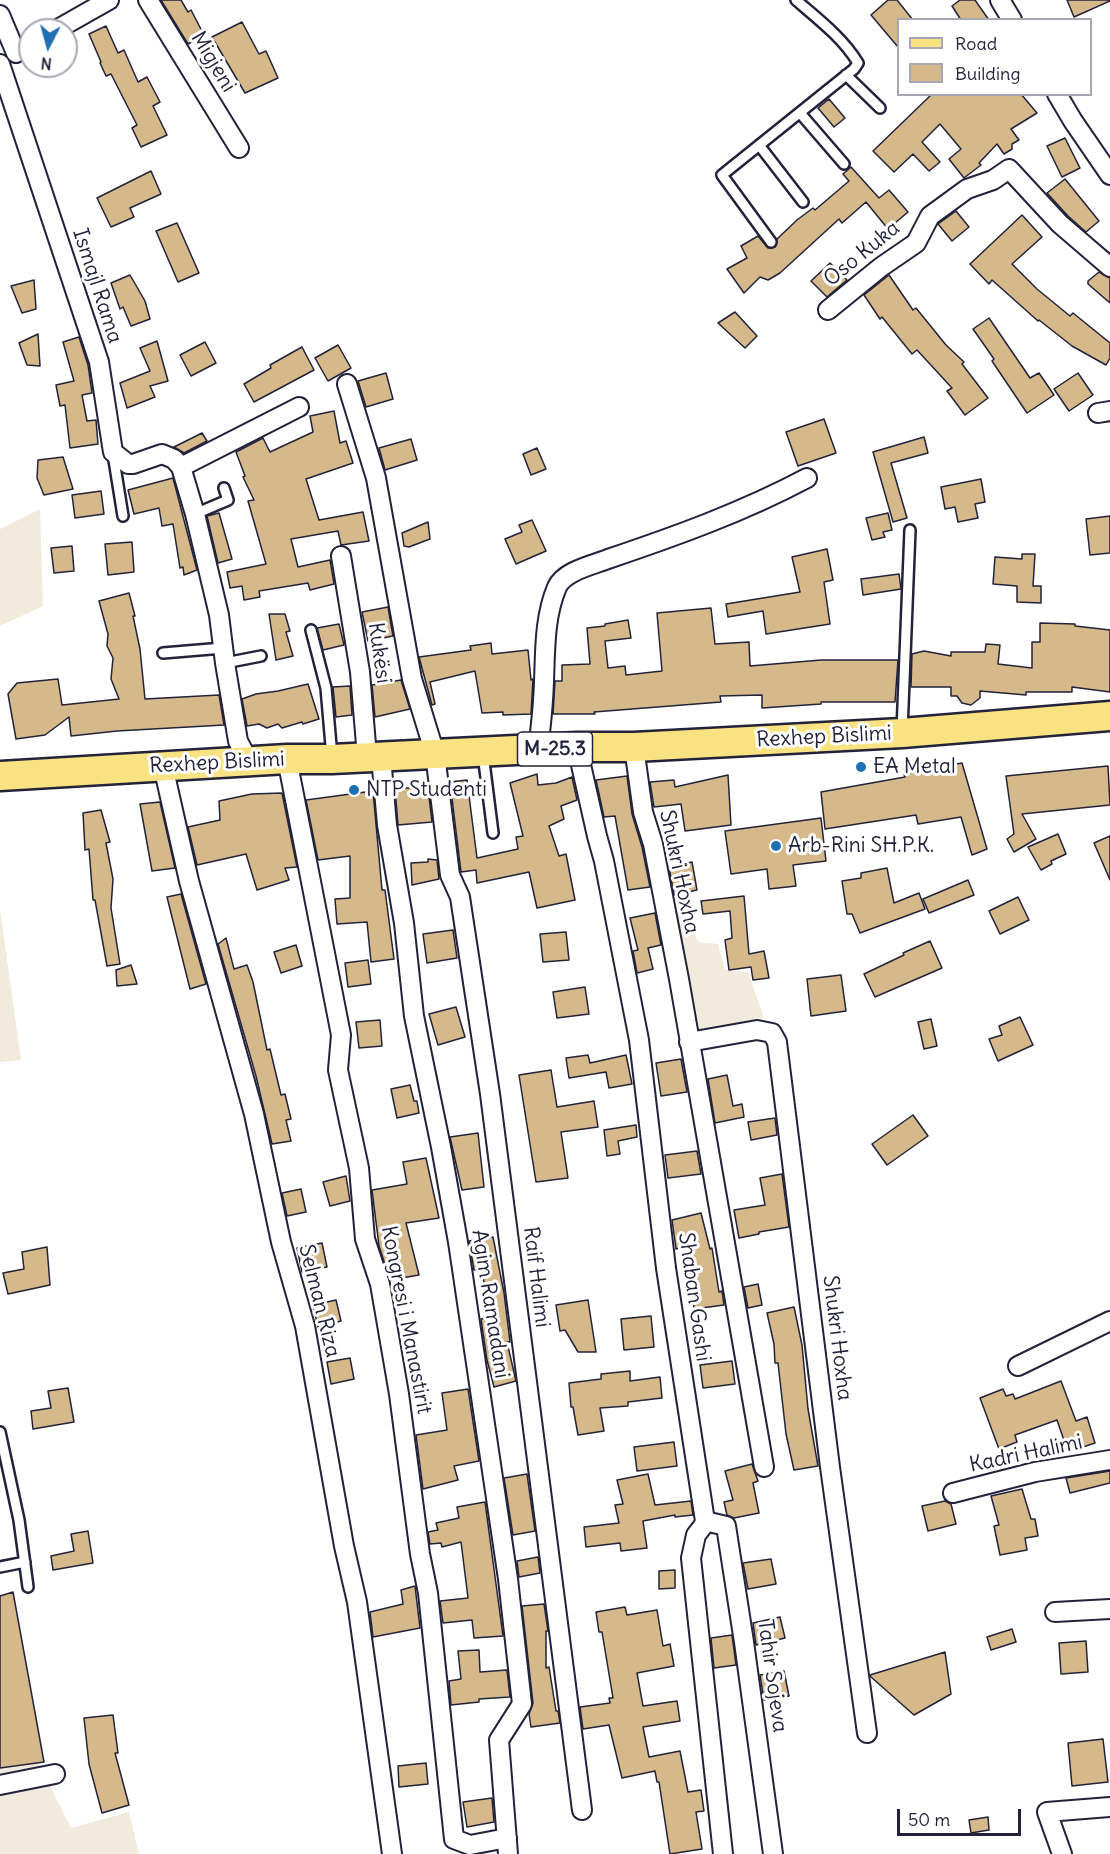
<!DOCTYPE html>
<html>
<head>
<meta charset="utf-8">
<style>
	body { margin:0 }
	#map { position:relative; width:1110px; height:1854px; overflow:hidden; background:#fff; font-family:Delius,sans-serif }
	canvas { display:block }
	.legend { position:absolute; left:897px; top:18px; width:195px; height:78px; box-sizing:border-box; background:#fff; border:2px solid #a7a7b1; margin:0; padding:8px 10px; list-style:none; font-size:18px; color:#22223b }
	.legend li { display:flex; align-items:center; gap:12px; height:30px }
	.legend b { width:30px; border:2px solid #a7a7b1 }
	.north { position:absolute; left:18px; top:18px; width:60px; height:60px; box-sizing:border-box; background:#fff; border:2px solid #a7a7b1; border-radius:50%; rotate:186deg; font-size:16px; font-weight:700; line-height:24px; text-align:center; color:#22223b }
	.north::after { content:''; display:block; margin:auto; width:21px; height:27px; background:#1f6fb2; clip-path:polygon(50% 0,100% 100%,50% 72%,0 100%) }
	.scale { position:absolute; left:897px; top:1809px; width:124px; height:27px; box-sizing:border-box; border:3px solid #22223b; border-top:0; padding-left:8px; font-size:18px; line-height:21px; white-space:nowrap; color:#22223b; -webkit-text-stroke:4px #fff; paint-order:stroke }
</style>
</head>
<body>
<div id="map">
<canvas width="1110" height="1854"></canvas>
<ul class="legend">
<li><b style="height:8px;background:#f8e281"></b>Road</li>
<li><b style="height:16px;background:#d5b98a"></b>Building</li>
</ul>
<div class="north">N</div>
<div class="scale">50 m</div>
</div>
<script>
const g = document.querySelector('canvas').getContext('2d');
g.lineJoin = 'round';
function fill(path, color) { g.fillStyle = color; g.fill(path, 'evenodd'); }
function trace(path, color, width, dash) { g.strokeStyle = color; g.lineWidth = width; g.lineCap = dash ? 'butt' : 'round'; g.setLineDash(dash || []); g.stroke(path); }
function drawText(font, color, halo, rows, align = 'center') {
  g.font = font + ' Delius,sans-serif'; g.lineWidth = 6; g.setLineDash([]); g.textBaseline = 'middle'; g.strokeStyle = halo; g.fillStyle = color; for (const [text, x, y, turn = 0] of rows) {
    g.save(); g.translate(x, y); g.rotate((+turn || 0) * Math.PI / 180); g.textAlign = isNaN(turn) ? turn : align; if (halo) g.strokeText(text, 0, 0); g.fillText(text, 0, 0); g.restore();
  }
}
fill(new Path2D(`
	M40,509L43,606L0,626V529Z
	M0,910L21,1060L0,1062Z
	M676,911L685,912L698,942L718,944L725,970L748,972L764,1018L696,1030Z
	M0,1670L5,1696L71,1828L129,1812L139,1854H0Z`), '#f2eadc');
const building = new Path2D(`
	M161,0H181L188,12L191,10L204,35L188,44Z
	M888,0H897L913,20H898V47L871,15Z
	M960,0H975L989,20H961L952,6Z
	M1067,0H1110V1L1074,17Z
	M242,22L259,54L266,51L278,78L245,93L212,37Z
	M106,26L118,53L124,50L138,82L147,77L160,102L153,106L167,135L141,147L132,128L137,125L111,74L106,76L100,63L101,62L89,34Z
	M932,94H1021L1037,113L1011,129L1019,140L1012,144V149L1004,154L997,144L979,163L981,165L964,178L949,159L961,149L940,124L922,142L940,162L929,171L913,154L894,172L873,151Z
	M829,99L845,118L834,127L818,108Z
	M1065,138L1080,168L1062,177L1047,146Z
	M851,167L879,198L889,190L908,212L888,229L866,202L842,223L839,219L780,273L768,280L760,277L744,293L727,269L747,258L741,246L758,236L768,248L775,247L777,239L797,220L813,208L815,210L849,181L843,174Z
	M151,171L161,194L130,208L134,217L111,227L97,198Z
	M1065,179L1099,221L1086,232L1068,216L1047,193Z
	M956,211L969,227L952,241L938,224Z
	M1022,215L1042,237L1012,264L1037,289L1070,316L1073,313L1110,343V358L1106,365L1072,346L1039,320L1038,321L992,280L989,284L970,264Z
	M177,223L199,273L178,282L156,231Z
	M830,263L847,280L827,297L811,281Z
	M1099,272L1110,278V303L1088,284V281Z
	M130,275L145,301L150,319L131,326L123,307L120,309L111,283Z
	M889,275L913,310L916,308L946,345L964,362L962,364L988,398L965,415L947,391L952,388L917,350L912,354L882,317L880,319L864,295Z
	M34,280L36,309L22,313L11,286Z
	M735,312L757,336L745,348L718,323Z
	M989,318L1030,378L1039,373L1054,395L1027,413L992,361L994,359L973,329Z
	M38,334L40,366L27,365L19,343Z
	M79,337L88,365L92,393L82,395L87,421L96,420L98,444L70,448L65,405L60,406L56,385L74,381L63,342Z
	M157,341L168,381L150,386L155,397L127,408L120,383L150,371L140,348Z
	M205,342L216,363L191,376L180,355Z
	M338,345L351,368L328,381L315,358Z
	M302,347L314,370L254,402L244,384L271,368L270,365Z
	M386,373L393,399L366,407L358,381Z
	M1078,373L1093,395L1069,411L1054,389Z
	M334,411L340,443L346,441L353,463L306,479L319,520L363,512L369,541L341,545L338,531L291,539L298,567L330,560L334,584L310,590L308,583L259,591L260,597L244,600L242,586L230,588L227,572L266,564L248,501L254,500L243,477L245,476L236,452L263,438L270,452L313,432L310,416Z
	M824,419L836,453L798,466L786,432Z
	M202,433L207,441L184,453L174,447Z
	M924,437L928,453L891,463L907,518L893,522L873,452Z
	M411,439L417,460L385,470L379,448Z
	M537,448L546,469L531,475L523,454Z
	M63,457L73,489L44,495L37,478L38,460Z
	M173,478L197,570L184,575L183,567L180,568L173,524L162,526L159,508L134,514L128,490Z
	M981,479L985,502L975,504L978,518L958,522L955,507L945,509L941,487Z
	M101,491L104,514L75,518L72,495Z
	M219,513L232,559L218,563L207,516Z
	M888,513L892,530L883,532L885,537L872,540L866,518Z
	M1110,516V553L1090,555L1086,519Z
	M532,520L546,551L516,564L505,539L522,532L519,525Z
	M428,522L430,539L409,547L404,546L402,533Z
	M132,542L134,572L108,575L105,544Z
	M72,546L74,571L54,573L51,548Z
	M827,549L833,580L824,582L830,624L766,634L763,611L728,617L726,604L800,592L792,557Z
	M1022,554H1035L1033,586H1041V603L1017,602V586L993,584L995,557L1022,559Z
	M899,574L901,589L863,595L861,579Z
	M129,593L135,616H133L140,649L145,699L219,695L224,725L117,731L71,736L69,717L45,735L16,739L8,694L17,683L58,679L62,705L119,699L111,679L113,658L107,646L108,634L99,601Z
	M388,607L393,636L368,641L362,612Z
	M711,608L715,644L749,642L750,666L821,660H898L895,702H821V704L762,708V695L720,696L721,702L594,712L595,714H553L555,681H562V665L590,664L587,628L605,626V624L628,620L631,638L605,641L608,668L625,666L626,675L662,671L657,613Z
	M269,614H285L290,631L286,632L293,656L276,660Z
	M1040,623L1075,624V626L1110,630V692L1072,687V692H1026V695L980,691V698L971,705L962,703L957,696H951V687H911L912,654L924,651L951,656V652H985L986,644L1000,645L998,664L1032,668V642H1040Z
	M339,624L344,645L323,650L317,628Z
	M491,643L492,654L528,650L531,680L533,679L531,714L503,715V712L482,713L475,671L430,682L435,704L432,705L419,657L471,650L470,646Z
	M401,680L410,709L375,717L372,685Z
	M308,684L319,719L303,724L302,722L282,728L278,724L267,728L259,724L247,726L242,699L256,694L278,691Z
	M350,686L352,715L336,717L333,687Z
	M962,763L987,849L972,855L961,817L918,824L916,815L825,829L821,792L905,777L904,774Z
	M1108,766L1110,805L1022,814L1036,839L1014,852L1007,839L1014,834L1006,776Z
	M537,774L538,785L556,783L572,777L577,800L561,806L564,819L549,826L559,856L566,854L575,900L537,908L529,872L477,883L476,870L461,872L450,782L467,780L477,858L518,849L516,837L523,836L510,783Z
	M728,775L731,825L685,831L681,804L654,807L650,782L674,780L675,787Z
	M627,776L632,814L642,847L650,887L628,890L615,816L604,817L596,780Z
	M395,788H428L432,822L398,825Z
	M373,791L382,890H385L394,959L371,962L367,922L337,924L335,899L350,898V856L318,860L306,800Z
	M282,793L297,867L285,868L289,880L257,890L246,854L197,865L188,827L220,820L219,801L252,794Z
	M160,802L175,868L152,871L140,804Z
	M101,810L110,842L106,843L113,879L111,908L120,964L107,966L95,900H93L89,849L85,850L83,813Z
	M821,818L826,861L793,865L796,886L769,889L767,869L731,874L725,831Z
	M1058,834L1066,854L1051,861L1052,864L1041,870L1028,847Z
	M1110,836V880L1094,843Z
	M428,859L437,860L439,879L412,885L411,863L428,862Z
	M692,862L697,890L674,895L669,867Z
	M887,868L894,903L919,893L925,909L860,933L852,914H847L842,881L861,878V873Z
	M968,880L974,895L929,913L923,899Z
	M181,894L206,984L190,989L167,897Z
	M744,896L749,954L764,951L769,978L753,980L751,967L729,970L725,940L732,938L730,911L703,914L701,901Z
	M1018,897L1029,920L1000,934L989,911Z
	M655,913L661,945L648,948L653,969L637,973L633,951L638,950L630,918Z
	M453,930L457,958L427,963L423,934Z
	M566,932L569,960L543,962L540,934Z
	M226,938L234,969L247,965L253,982L267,1050L270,1049L281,1095L285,1094L291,1119L286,1120L291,1141L272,1144L256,1076L218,944Z
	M930,941L942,968L875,997L864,974L904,955L903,953Z
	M296,945L302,966L281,973L274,952Z
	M368,960L371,984L348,987L345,963Z
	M131,965L137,984L117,986L116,970Z
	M841,975L846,1011L811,1016L807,979Z
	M585,987L589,1014L557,1018L553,992Z
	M456,1007L465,1037L438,1045L429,1014Z
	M1020,1017L1033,1045L998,1061L989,1039L1002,1035L999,1026Z
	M931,1019L937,1046L924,1049L918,1022Z
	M380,1020L382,1046L359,1048L356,1022Z
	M588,1055L590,1063L626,1055L632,1084L609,1088L606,1072L569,1078L566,1058Z
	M681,1059L687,1092L661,1096L656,1063Z
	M551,1070L557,1107L594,1101L598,1127L561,1132L568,1178L536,1182L519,1075Z
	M727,1075L733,1106L742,1104L744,1117L715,1123L708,1079Z
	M410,1085L414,1101H417L419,1113L397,1118L391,1089Z
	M913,1115L928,1136L887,1165L872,1144Z
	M775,1118L777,1135L751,1140L748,1122Z
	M636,1125L637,1137L618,1141L620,1154L607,1156L604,1130Z
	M478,1133L484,1187L462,1190L450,1137Z
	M697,1151L701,1174L668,1178L665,1155Z
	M426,1158L439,1218L406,1223L419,1275L390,1280L379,1246L372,1190L407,1184L403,1162Z
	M782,1174L789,1227L759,1232V1234L739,1238L734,1210L765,1205L760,1178Z
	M346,1176L350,1201L330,1206L323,1182Z
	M301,1189L306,1212L287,1216L282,1193Z
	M701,1213L710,1249L712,1248L719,1292L722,1291L724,1305L694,1309L691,1277L684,1247L676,1249L672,1220Z
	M493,1237L504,1293L510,1342H507L516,1381L494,1387L487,1360L481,1319L492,1317L481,1269L474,1270L469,1241Z
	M322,1243L327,1267L302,1272L297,1248Z
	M47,1247L50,1285L8,1294L3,1273L24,1269L22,1252Z
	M758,1284L762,1305L748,1308L744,1287Z
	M336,1300L341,1321L318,1327L313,1305Z
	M588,1300L596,1352H578L565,1330L560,1331L556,1305Z
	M794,1307L802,1345L808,1409L818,1466L794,1470L786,1434L778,1363H775L774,1344L767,1313Z
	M651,1316L654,1347L624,1350L621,1319Z
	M350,1358L354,1379L331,1384L327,1362Z
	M732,1361L735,1384L703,1388L700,1365Z
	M630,1371V1381L660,1377L662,1398L628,1402V1406L600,1408L604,1431L578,1435L573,1407H571L569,1383L601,1379V1374Z
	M1061,1381L1076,1421L1087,1417L1095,1443L1068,1452L1057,1420L1015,1435L1017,1442L999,1449L980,1398L1003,1389L1006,1396L1013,1394L1015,1399Z
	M68,1388L74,1422L33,1429L31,1411L51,1408L48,1391Z
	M468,1389L479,1461L454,1466L458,1480L423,1489L416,1435L447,1430L442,1393Z
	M674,1442L677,1466L637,1471L634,1447Z
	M752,1464L758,1481L753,1483L759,1513L734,1518L727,1515L724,1502L733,1500L725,1471Z
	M1110,1471V1483L1070,1493L1066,1478Z
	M527,1474L535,1531L513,1535L504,1478Z
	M648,1474L655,1505L691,1501L693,1515L675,1517V1515L643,1521L647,1548L621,1551L620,1543L586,1547L584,1527L619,1523L615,1505L623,1504L617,1480Z
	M1022,1489L1031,1519H1035L1038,1536L1025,1538L1027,1550L1000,1555L994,1526L999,1525L991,1496Z
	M945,1501L951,1504L956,1524L928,1531L922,1506Z
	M485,1502L503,1636L474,1638L472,1620L443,1623L440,1601L468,1598L461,1542L442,1547L441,1543L430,1544L428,1532L438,1530L436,1523L459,1518L457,1507Z
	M88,1531L93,1563L53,1570L51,1556L74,1551L71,1534Z
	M538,1557L540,1573L519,1577L517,1561Z
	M771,1559L776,1584L748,1589L743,1563Z
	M675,1570V1588L659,1589V1571Z
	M415,1586L420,1628L373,1637L370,1612L403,1604L401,1590Z
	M13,1592L44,1762L0,1768V1596Z
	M544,1604L548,1631H546V1668L549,1667L556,1711H558L560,1723L531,1727L529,1714L533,1703L522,1606Z
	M625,1607L627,1615L657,1610L663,1646L670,1644L674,1666L637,1673L643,1706L677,1701L680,1721L643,1727L649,1757L680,1751L688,1792L701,1790L704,1811L696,1812L702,1849L670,1854L659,1782H657L655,1771L622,1778L609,1725L583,1729L580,1707L610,1703L609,1698H613L602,1632H599L596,1612Z
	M780,1617L785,1638L756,1645L753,1623Z
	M1012,1629L1016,1642L991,1650L987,1637Z
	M732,1635L736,1665L714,1668L711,1638Z
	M1086,1641L1088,1672L1061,1674L1059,1643Z
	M479,1650L480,1672L507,1670L510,1697L479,1699V1702L451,1705L449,1681L461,1679L458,1651Z
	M945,1652L951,1694L914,1715L871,1677L870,1675Z
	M784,1671L789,1696L764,1700L760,1675Z
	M113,1715L118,1753H115L129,1805L102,1813L89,1764L84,1718Z
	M1103,1739L1108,1782L1072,1786L1068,1743Z
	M426,1763L428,1784L399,1787L398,1766Z
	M492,1798L494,1822L467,1827L463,1802Z
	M988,1817L989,1830L971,1833L969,1820Z`);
fill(building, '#d5b98a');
trace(building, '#22223b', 1.5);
const lane = new Path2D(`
	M846,75L880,108
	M800,113L844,164
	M759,145L803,202
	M771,242L722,175L854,69L858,63C843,38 818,19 796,0
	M113,454L123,516
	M195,514L228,500L224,488
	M311,630L326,688L332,757
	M163,653L223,648
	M225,663L261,656
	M902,731L910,530
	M483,754L493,833
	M0,1432L19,1520L28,1587
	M0,1567L25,1562`);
const street = new Path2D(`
	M148,0L239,148
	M1000,0L1012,20
	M0,15L16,53
	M56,30L109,0
	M0,64L99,362L113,452L128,464H133L162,454L174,459L181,467L195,514L219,615L225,663L238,741L249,762
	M1057,94L1073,121L1110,175
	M828,310L881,267L916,243L930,216L967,189L993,180L1009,169L1060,224L1110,267
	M347,384L376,478L412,679L435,754L450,875L460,897L490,1094L582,1810
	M1098,413L1110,411
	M181,467L299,407
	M341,556L360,672L367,757
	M577,747L597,836L604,861L639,1040L666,1268L705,1521L703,1526L696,1535L691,1558L723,1854
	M634,747L643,812L653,844L679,979L764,1467
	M538,750C540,733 542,717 543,700C546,663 542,622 557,587C564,571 593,565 608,559C676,536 743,512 807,478
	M381,757L387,825L404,923L414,1016L441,1147L458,1242L508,1579L522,1704L499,1740L508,1854
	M287,759L341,1035L338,1070L359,1168L365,1239L380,1284L399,1394L420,1554L428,1593L454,1839L470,1845L507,1838
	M163,766L189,881L254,1114L281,1242L305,1326L344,1546L357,1602L392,1854
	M689,1042L757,1030L772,1033L777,1042L830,1467L867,1733
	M1018,1366L1110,1321
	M953,1493L1035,1472L1110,1460
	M705,1521L726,1526L744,1642L773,1854
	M1055,1612L1110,1609
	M0,1785L55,1774
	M1062,1854L1047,1812L1110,1807`);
const primary = new Path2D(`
	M0,776L287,759H332L577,747H634L902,733L1110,716`);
trace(lane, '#22223b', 14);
trace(street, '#22223b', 22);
trace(primary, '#22223b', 33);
trace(lane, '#fff', 9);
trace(street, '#fff', 18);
trace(primary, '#f8e281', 28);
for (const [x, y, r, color] of [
	[861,767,6,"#1f6fb2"],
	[354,790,6,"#1f6fb2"],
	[776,846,6,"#1f6fb2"]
]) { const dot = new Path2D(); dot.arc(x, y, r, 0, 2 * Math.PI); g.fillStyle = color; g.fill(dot); trace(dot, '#fff', 2); }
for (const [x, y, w] of [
	[555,749,75]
]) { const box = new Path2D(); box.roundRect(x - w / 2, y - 17, w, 34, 4.5); g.fillStyle = '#fff'; g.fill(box); trace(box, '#22223b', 1.5); }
drawText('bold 20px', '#22223b', null, [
	["M-25.3",555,749]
]);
drawText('21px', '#22223b', '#fff', [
	["Migjeni",213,62,59],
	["Oso Kuka",862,254,-39],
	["Ismajl Rama",97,286,72],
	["Kukësi",379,653,82],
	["Rexhep Bislimi",824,737,-3],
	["Rexhep Bislimi",217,763,-3],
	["Shukri Hoxha",679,872,78],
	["Raif Halimi",536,1277,83],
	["Shaban Gashi",694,1297,82],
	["Selman Riza",319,1301,76],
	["Agim Ramadani",490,1304,81],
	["Kongresi i Manastirit",406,1320,79],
	["Shukri Hoxha",837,1338,83],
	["Kadri Halimi",1026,1454,-12],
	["Tahir Sojeva",772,1676,82]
]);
drawText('21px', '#22223b', '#fff', [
	["EA Metal",873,767],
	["NTP Studenti",366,790],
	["Arb-Rini SH.P.K.",788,846]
], 'left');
</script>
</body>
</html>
